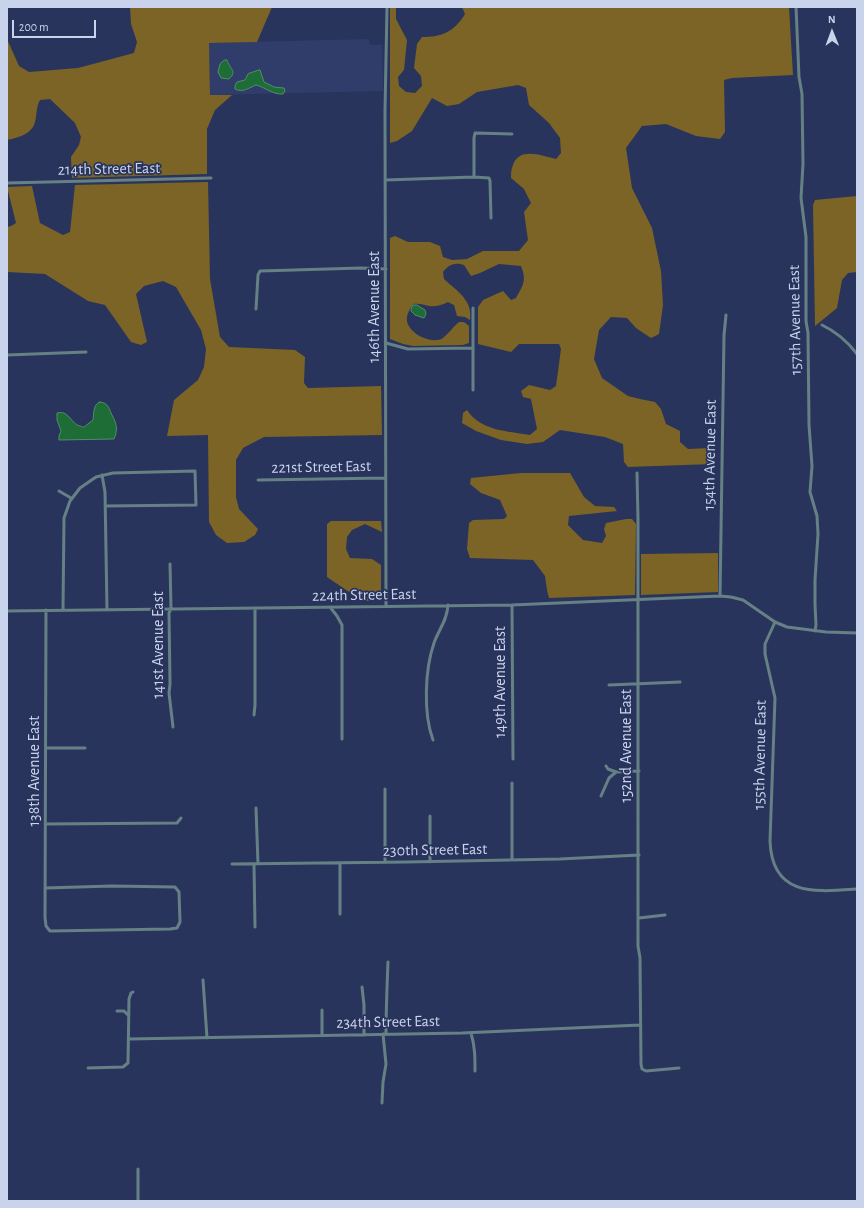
<!DOCTYPE html>
<html>
<head>
<meta charset="utf-8">
<style>
	body { margin:0 }
	#map { position:relative; width:864px; height:1208px; overflow:hidden; background:#29345c; font-family:"Alegreya Sans",sans-serif }
	canvas { display:block }
	.frame { position:absolute; inset:0; border:8px solid #cad3ec; pointer-events:none }
	.north { position:absolute; left:812px; top:12px; width:40px; height:40px; -webkit-text-stroke:3px #29345c; paint-order:stroke; rotate:359deg; font-size:11px; font-weight:700; line-height:16px; text-align:center; color:#cad3ec }
	.north::after { content:''; display:block; margin:auto; width:14px; height:18px; background:#cad3ec; clip-path:polygon(50% 0,100% 100%,50% 72%,0 100%) }
	.scale { position:absolute; left:12px; top:20px; width:84px; height:18px; box-sizing:border-box; border:2px solid #cad3ec; border-top:0; padding-left:5px; font-size:12px; line-height:14px; white-space:nowrap; color:#cad3ec; -webkit-text-stroke:3px #29345c; paint-order:stroke }
</style>
</head>
<body>
<div id="map">
<canvas width="864" height="1208"></canvas>
<div class="frame"></div>
<div class="north">N</div>
<div class="scale">200 m</div>
</div>
<script>
const g = document.querySelector('canvas').getContext('2d');
g.lineJoin = 'round';
function fill(path, color) { g.fillStyle = color; g.fill(path, 'evenodd'); }
function trace(path, color, width, dash) { g.strokeStyle = color; g.lineWidth = width; g.lineCap = dash ? 'butt' : 'round'; g.setLineDash(dash || []); g.stroke(path); }
function drawText(font, color, halo, rows, align = 'center') {
  g.font = font + ' "Alegreya Sans",sans-serif'; g.lineWidth = 3.5; g.setLineDash([]); g.textBaseline = 'middle'; g.strokeStyle = halo; g.fillStyle = color; for (const [text, x, y, turn = 0] of rows) {
    g.save(); g.translate(x, y); g.rotate((+turn || 0) * Math.PI / 180); g.textAlign = isNaN(turn) ? turn : align; if (halo) g.strokeText(text, 0, 0); g.fillText(text, 0, 0); g.restore();
  }
}
fill(new Path2D(`
	M369,39L370,45H382L383,91L210,95L209,43Z`), '#303d6b');
fill(new Path2D(`
	M130,7H272L257,42L209,43L210,95H232L215,110L207,129V174L72,178L71,157L79,145L81,137L75,123L50,99L40,100C36,107 37,114 35,122C32,134 18,138 7,140V39L19,66L29,72L78,68L134,53L137,42L131,24Z
	M390,7H396V19L407,40L404,70L398,77L399,86L406,92L415,93L422,86L421,76L414,68L417,44L422,37C442,37 454,32 465,14L462,7H789L793,75L732,78L724,80L725,132L720,139L696,136L666,124L642,126L626,148L632,188L652,228L661,271L663,305L659,334L651,338L636,328L627,318L611,317L599,330L594,359L602,378L628,396L640,399L655,402L661,409L666,424L680,431V442L688,449L710,448L715,458L713,464L628,467L624,462L623,444L605,437L560,430L543,442L527,444L501,440L476,431L462,423L463,413L467,410C481,431 507,431 530,435L537,429L531,399L523,397L521,391L529,385L550,390L556,386L561,349L559,344H519L511,352L478,344V307L483,300L503,291L511,300L516,298C523,285 527,281 521,266L499,264L480,273L471,276L464,265C455,262 449,264 443,272L444,279C457,291 473,300 470,320L465,317L457,316L454,305L448,302C442,305 436,307 429,306C423,305 420,303 413,304C410,309 406,315 407,321C409,334 432,345 443,338C447,335 454,326 459,322H464L469,326V343L463,345L413,346L403,344L390,339V238L395,236L408,242H430L440,246L443,257L452,260L467,259L483,251H519L528,240L524,212L531,203L524,189L511,178C511,174 511,169 513,165C519,146 543,156 556,159L561,153L560,138L549,123L529,105L526,88L518,85L477,92L459,104L447,106L432,98L412,131L397,141L390,143Z
	M208,182L210,279L220,337L229,347L295,350L305,357L304,383L308,388L381,386L382,435L264,437L243,448L236,460V497L239,509L258,529L255,535L244,542L227,543L216,535L209,522L208,435L167,436L174,400L198,380L204,367L206,349L201,330L176,287L163,281L144,286L136,294L147,342L141,345L131,342L105,305L88,301L45,274L7,272V227L11,226L16,223L7,187L32,186L40,223L63,235L70,232L75,185Z
	M857,196V272L848,273L842,280L837,308L815,326L813,205L815,200Z
	M521,473H570L584,497L595,506L614,507L617,511L569,516L568,525L583,540L602,543L606,536L604,529L606,523L626,519H632L636,524L635,595L549,598L547,590L545,576L533,560L470,558L467,549L469,523L473,520L504,519L507,516L500,500L481,493L470,484L471,478Z
	M331,521H381L382,532L365,524L352,530L347,537L346,549L350,558L372,559L381,565V594L378,599L367,601L355,596L327,577V524Z
	M718,553V592L641,595V554Z`), '#7b6425');
const water = new Path2D(`
	M225,60H227C229,68 238,71 229,79L221,78L218,72L220,64Z
	M260,70L264,82L274,87L284,88L285,91L283,94C273,95 265,87 256,85C249,88 242,93 235,89V86L237,82L245,80L248,74Z
	M413,305H417L425,310L426,314L424,318L415,315L411,311Z
	M100,402C109,403 109,409 112,415C117,424 118,430 114,439L59,440V436L61,431L57,420V413C67,410 70,420 77,425C77,425 83,427 84,427L93,420C94,413 93,404 100,402Z`);
fill(water, '#1e6d36');
trace(water, '#528c6d', 1);
trace(new Path2D(`
	M796,7L799,77L802,94L803,164L801,198L806,237V321L808,333L809,425L812,466L810,492L817,516L818,534L815,580V604L816,625L815,631
	M474,177V138L475,133L512,134
	M386,180L474,177L489,178L490,181L491,218
	M7,183L211,178
	M473,308V390
	M256,309L258,275L260,271L361,268L386,269
	M822,325C837,332 847,341 857,354
	M386,343L408,349L472,348
	M7,355L86,352
	M637,473L638,520V946L640,958L641,1064L642,1069L646,1071L679,1068
	M102,475L105,492L107,610
	M258,480L385,478
	M59,491L71,498
	M170,564L171,609L169,613L170,684L169,693L173,727
	M720,596L724,335L726,315
	M512,605L513,759
	M386,606L385,111L387,7
	M330,607L337,616L342,625V739
	M63,610L64,518L70,501L80,488L96,477L113,473L195,471L196,505L105,506
	M7,611L512,605L720,596L731,597L743,600L775,622L787,627L826,632L857,633
	M775,622L765,644V654L775,698L770,841C772,897 815,892 857,889
	M609,685L680,682
	M254,715L255,705V608
	M433,740C423,713 425,669 434,643C439,629 447,621 448,605
	M46,748H85
	M606,766L608,769L616,772L639,771
	M385,789V862
	M601,796L609,778L616,772
	M256,808L258,864
	M430,816V862
	M46,824L177,823L181,818
	M512,860V783
	M340,863V914
	M232,864L407,862L560,859L639,855
	M254,864L255,927
	M45,888L112,886L175,887L179,892L180,922L177,928L170,929L50,931L46,926L45,917L46,610
	M639,918L665,915
	M203,980L207,1038
	M362,987L364,1005V1035
	M117,1011H124L128,1015
	M471,1033C475,1047 475,1056 475,1071
	M386,1034C386,1010 387,987 388,962
	M322,1035V1010
	M129,1039L462,1033L640,1025
	M88,1068L123,1067L128,1063L129,999L131,993L133,992
	M382,1103L383,1082L386,1064L383,1034
	M138,1201V1169`), '#668185', 3);
drawText('16px', '#cad3ec', '#29345c', [
	["214th Street East",109,169,-1],
	["146th Avenue East",374,307,-90],
	["157th Avenue East",795,320,-91],
	["154th Avenue East",710,455,-89],
	["221st Street East",321,467,-1],
	["224th Street East",364,595,-1],
	["141st Avenue East",158,645,-90],
	["149th Avenue East",500,682,-90],
	["152nd Avenue East",626,746,-90],
	["155th Avenue East",760,755,-89],
	["138th Avenue East",34,771,-90],
	["230th Street East",435,850,-1],
	["234th Street East",388,1022,-1]
]);
</script>
</body>
</html>
